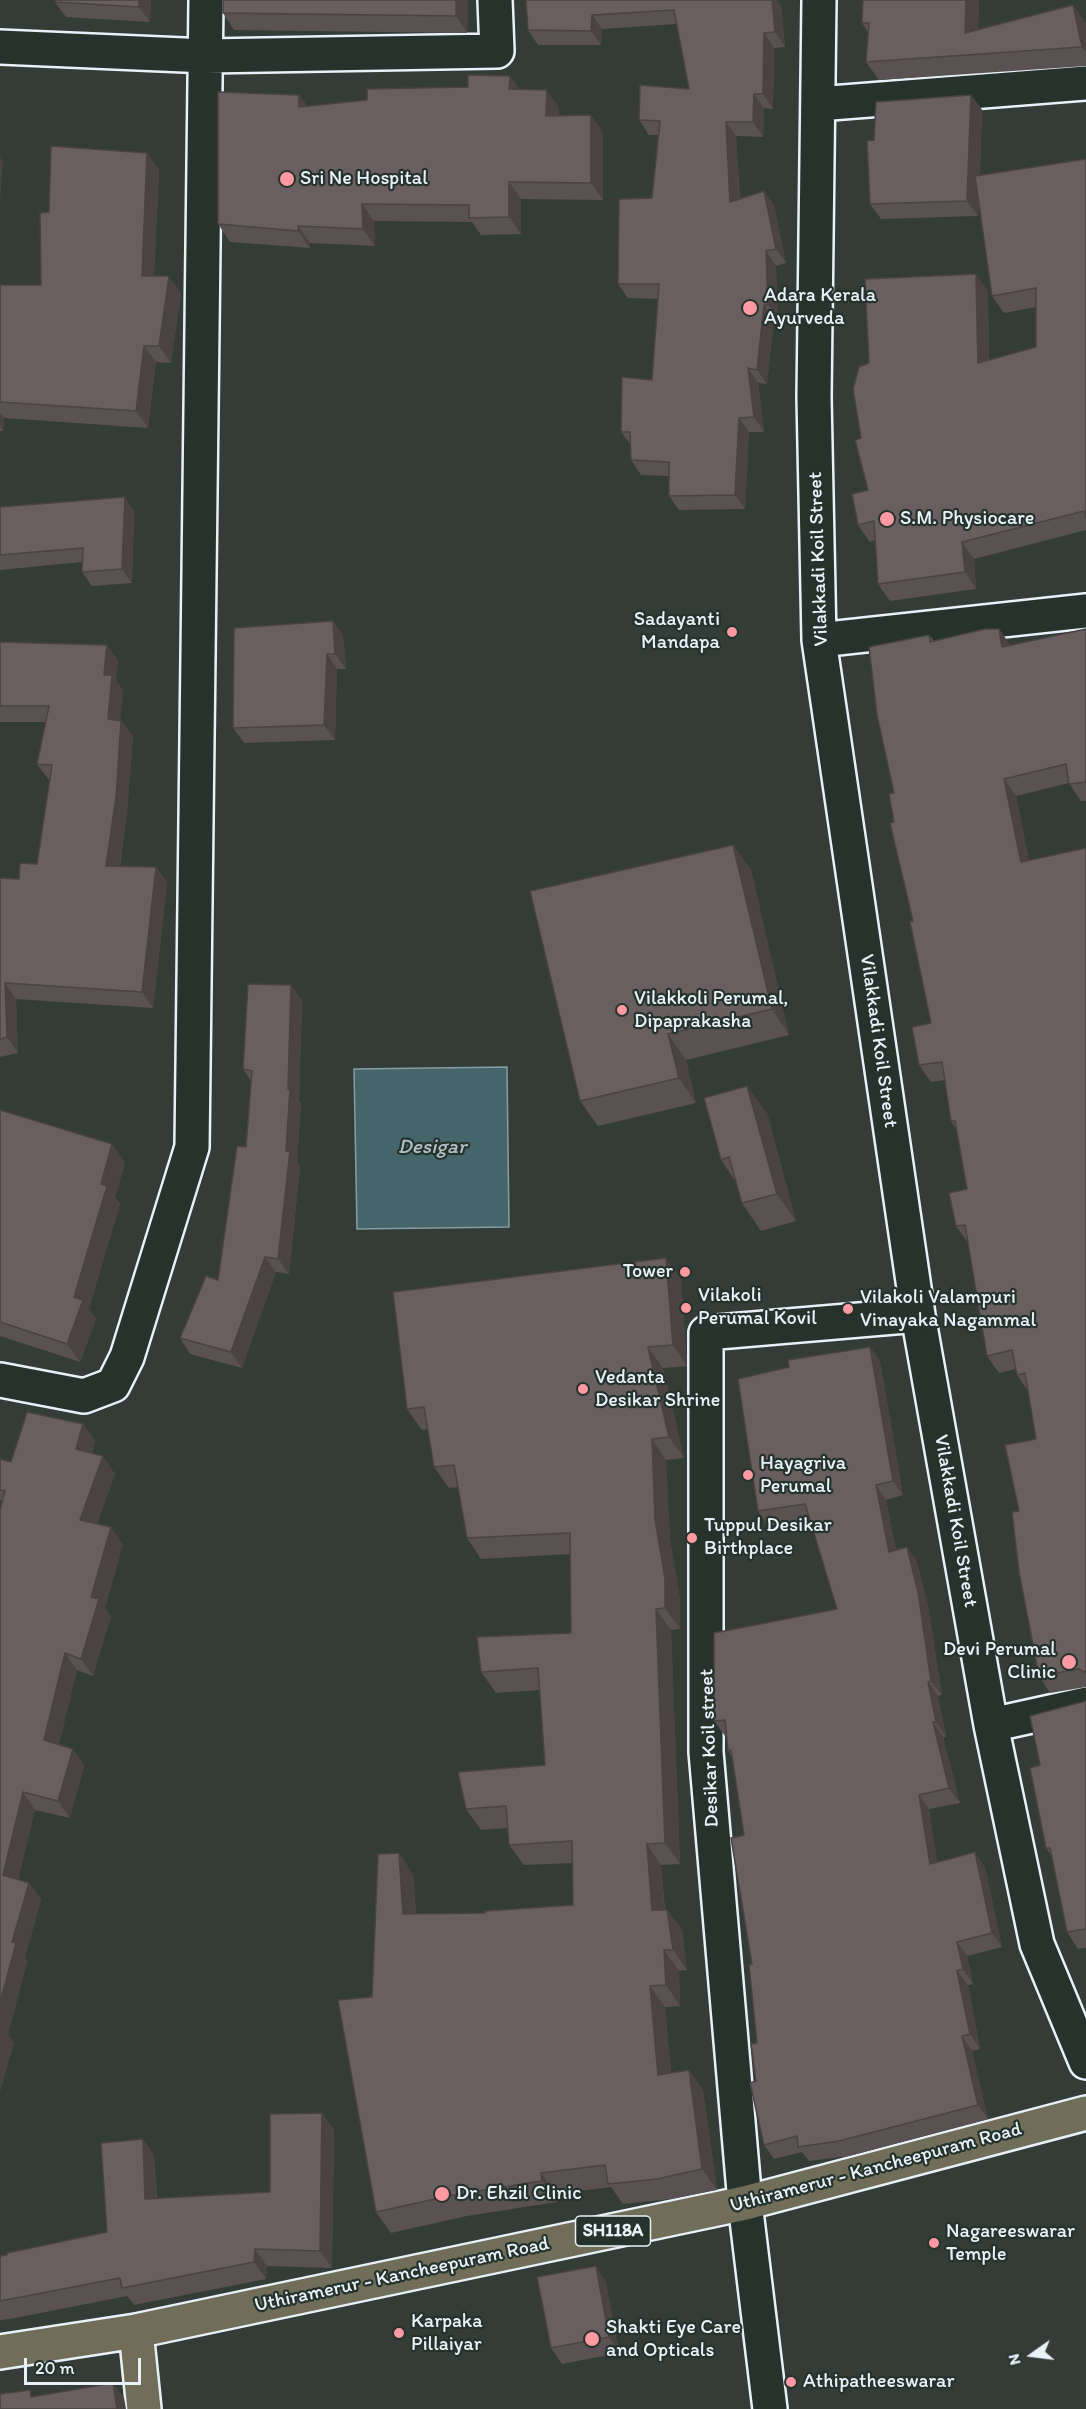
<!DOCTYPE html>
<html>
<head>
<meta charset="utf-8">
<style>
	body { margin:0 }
	#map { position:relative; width:1086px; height:2409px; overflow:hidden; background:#333c37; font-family:Itim,sans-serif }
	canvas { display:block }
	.north { position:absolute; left:1002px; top:2325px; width:60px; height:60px; -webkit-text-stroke:4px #26332d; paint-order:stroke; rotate:256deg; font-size:16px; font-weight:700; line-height:24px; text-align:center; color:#e8f1f8 }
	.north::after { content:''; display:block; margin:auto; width:21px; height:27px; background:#e8f1f8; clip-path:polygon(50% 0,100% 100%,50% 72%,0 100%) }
	.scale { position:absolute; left:24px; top:2358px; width:117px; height:27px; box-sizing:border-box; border:3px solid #e8f1f8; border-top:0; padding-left:8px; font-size:18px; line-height:21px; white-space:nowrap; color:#e8f1f8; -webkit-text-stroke:4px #26332d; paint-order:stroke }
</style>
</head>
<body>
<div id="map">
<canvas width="1086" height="2409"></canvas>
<div class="north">N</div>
<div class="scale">20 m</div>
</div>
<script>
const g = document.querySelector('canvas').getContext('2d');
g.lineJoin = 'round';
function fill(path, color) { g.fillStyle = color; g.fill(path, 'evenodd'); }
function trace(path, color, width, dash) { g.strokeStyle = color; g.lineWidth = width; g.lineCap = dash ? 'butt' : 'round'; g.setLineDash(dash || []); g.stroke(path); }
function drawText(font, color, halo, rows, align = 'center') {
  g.font = font + ' Itim,sans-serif'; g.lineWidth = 4.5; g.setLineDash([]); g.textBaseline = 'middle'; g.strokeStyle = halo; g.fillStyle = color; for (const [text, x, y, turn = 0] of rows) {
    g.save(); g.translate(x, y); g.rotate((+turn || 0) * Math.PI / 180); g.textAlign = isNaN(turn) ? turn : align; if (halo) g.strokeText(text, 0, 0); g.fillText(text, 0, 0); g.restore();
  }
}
const water = new Path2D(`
	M507,1067L509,1227L357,1229L354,1069Z`);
fill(water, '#44666a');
trace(water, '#869ea3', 1.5);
const minor = new Path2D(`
	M819,0L814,397L819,640L918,1315L991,1725L1037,1944L1086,2062
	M0,47L207,56L497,51L495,0
	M818,104L1086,83
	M819,640L1086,611
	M0,1380L84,1396L113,1385L127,1357L192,1147L206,0
	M991,1725L1086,1704
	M770,2409L745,2203L706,1752V1333L918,1315`);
const major = new Path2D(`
	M136,2331L144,2409
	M0,2352L136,2331L745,2203L1086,2113`);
trace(minor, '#e8f1f8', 38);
trace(major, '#e8f1f8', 38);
trace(minor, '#26332d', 33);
trace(major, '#706e59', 33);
fill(new Path2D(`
	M55,0H151L150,22L66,17L55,2Z
	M468,0L467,33L234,30L223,13Z
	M526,0L781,6L785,47L774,48L773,109L764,108L763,137L736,136L740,199L774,205L786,263L776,266L778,319H774L767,384L758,383L764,432H749L745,509L679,510L669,496V476L641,475L631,460V445L621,432L652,380L658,299L628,298L618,284L652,198L658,135H649L639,120L689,89L677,24L602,29L601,45H538L528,30Z
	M863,0H979L978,29L1073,5L1086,24V66L879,80L866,62L868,32L862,23Z
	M510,76L519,90L559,108V116L603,132V200L521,199V234L481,235L472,222L374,221L375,246L310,243V248L230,242L218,224L299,95L307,106L367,100L468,87Z
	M971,95L982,110L980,175L1086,159V530L974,559L976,589L890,601L878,584L875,540L870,542L858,525L868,490L861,438L869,363L988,291L989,360L1036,347V307L1004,313L992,296L979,202L978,216L881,219L870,204Z
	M147,153L159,170L154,276L181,293L171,363L156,362L148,428L4,418L3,431H0V285H41L49,212Z
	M0,507L134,511L132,583L92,586L82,572V562L0,570Z
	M333,621L343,636L346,669H337L335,740L244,743L233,728Z
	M999,629L1010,645L1086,629V801H1081L1069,783L1016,796L1029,861L1086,848V1687L1050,1693L1039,1676L1019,1511L1036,1439L1028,1391L1017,1375L1016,1369L999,1373L987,1356L968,1243L956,1226L967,1189L957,1130L951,1121L945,1080L931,1082L919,1065L931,1023L913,921L894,822V793L929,635L934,641Z
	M0,642L107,645L118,661L116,680L123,691L120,720L121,721L133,736L127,813L120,866L156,867L167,883L153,1008L16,999L18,1053L0,1057V878L19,879L37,864L50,780H49L37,764L46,722H0Z
	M733,845L751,870L789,1035L686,1060L696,1103L598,1126L580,1101Z
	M302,1000L299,1101L301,1104L297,1161L300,1167L289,1274L276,1272L242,1368L190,1354L180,1338L218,1280L246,1147L251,1081L243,1069Z
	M0,1110L112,1144L125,1162L115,1197L120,1204L89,1308L96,1319L80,1362L0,1336Z
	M767,1113L796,1221L761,1231L742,1203L736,1182L721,1160Z
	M681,1279L687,1366L663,1368L684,1458L666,1460L670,1540L680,1599V1629L671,1630L680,1864L661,1865L665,1910H667L682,1930L687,1970L679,1971L680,2006L665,2007L671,2073L689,2070L703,2090L717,2190L671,2199L623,2204L611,2187L555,2194L557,2202L467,2216L391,2233L376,2212L372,1997L413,1874L416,1914L485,1913L573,1905L572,1863L524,1865L509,1845L508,1828L481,1830L466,1809L545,1765L540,1690L496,1693L481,1672L571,1633L570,1554L481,1559L467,1538L458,1487L449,1488L434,1467L428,1429L422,1430L407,1409Z
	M870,1347L880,1361L903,1495L886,1500L896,1550L907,1547L917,1562L928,1606L942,1695L938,1696L946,1737H943L960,1803L929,1809L937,1862L985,1867L1002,1947L967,1956L973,1984L968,1985L980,2049L972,2051L988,2119L849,2156L809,2161L802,2152L774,2159L764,2145L756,2081L757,2043L744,1835L732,1758L728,1751L726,1736H725L714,1721L837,1609L810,1519L768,1526L758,1511L789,1367Z
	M83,1424L95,1441L92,1454L115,1474L97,1524L123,1544L105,1608L111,1616L93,1676L77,1670L59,1744L73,1749L84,1766L70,1818L35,1810L18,1880L29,1883L41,1900L25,1956L27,1961L8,2035L14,2043L0,2091L2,1502L0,1499V1459L11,1462Z
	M1086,1701V1948L1078,1949L1067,1932L1052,1856L1046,1848L1040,1765Z
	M322,2113L334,2130L332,2268L267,2266L266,2279L134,2305L127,2296L10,2319L0,2320V2256L107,2232L143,2139L154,2156L157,2198L270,2192Z
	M606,2282L619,2353L562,2364L551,2348Z`), '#5a5153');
fill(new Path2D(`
	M139,0H151L150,22L139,7Z
	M456,0H468L467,33L456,16Z
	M772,0H777L781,6L785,47L775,32Z
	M966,0H979L977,51L965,33Z
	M1073,5L1086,24V53L1082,47Z
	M592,15L602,29L601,45L591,31Z
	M764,33L774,48L773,109L763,94Z
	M510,76L522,93L509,89Z
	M547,90L559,108L558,133L546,116Z
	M754,94L764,108L763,137L753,122Z
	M299,95L311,112L299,107Z
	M971,95L982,110L978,216L967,201Z
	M591,115L603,132V200L591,183Z
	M726,122L736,136L740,216L730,202Z
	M147,153L159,170L153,293L142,276Z
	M0,157L3,162L0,203Z
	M509,182L521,199V234L509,217Z
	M764,191L774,205L786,263L776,249Z
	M362,204L374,221L375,246L363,229Z
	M298,226L310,243V248L298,231Z
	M766,251L776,266L778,319L768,305Z
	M976,274L988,291L989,380L978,363Z
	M169,276L181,293L171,363L159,346Z
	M764,305L774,319L767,384L757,370Z
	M144,346L156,362L148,428L136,411Z
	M748,368L758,383L764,432L754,417Z
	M0,413L4,418L3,431L0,426Z
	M739,418L749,432L745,509L735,495Z
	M125,497L134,511L132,583L122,569Z
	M962,542L974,559L976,589L965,572Z
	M333,621L343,636L346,669L335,654Z
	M999,629L1011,646L1002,647Z
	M107,645L118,661L116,680L123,691L119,735L108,719L104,675Z
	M327,654L337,669L335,740L324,725Z
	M121,721L133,736L127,813L117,882L106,866Z
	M1004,779L1016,796L1033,879L1021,862Z
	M733,845L751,870L789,1035L772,1009Z
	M156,867L167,883L153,1008L142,992Z
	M5,983L16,999L18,1053L7,1037Z
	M291,985L302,1000L299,1101L301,1104L297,1161L300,1167L289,1274L278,1259L286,1151Z
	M668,1034L686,1060L696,1103L679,1078Z
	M747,1086L767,1113L796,1221L777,1194Z
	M112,1144L125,1162L115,1197L120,1204L89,1308L96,1319L80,1362L67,1344L74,1297Z
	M265,1257L276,1272L242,1368L231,1352Z
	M666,1258L681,1279L687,1366L673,1345Z
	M648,1347L663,1368L684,1458L669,1437Z
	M870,1347L880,1361L903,1495L893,1481Z
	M83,1424L95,1441L88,1466L76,1449Z
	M652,1439L666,1460L670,1540L680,1599V1629L665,1608L655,1519Z
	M103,1456L115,1474L92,1537L80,1520Z
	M876,1485L886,1500L899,1566L889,1552Z
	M111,1527L123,1544L105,1608L111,1616L93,1676L81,1659L91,1597Z
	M907,1547L917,1562L928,1606L942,1695L931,1681Z
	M656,1609L671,1630L680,1864L665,1843Z
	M65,1653L77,1670L56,1757L44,1740Z
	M928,1682L938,1696L946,1737L936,1722Z
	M933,1722L943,1737L960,1803L949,1788Z
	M73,1749L84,1766L70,1818L58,1801Z
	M23,1792L35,1810L15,1892L3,1875Z
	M919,1795L929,1809L940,1879L930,1864Z
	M647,1844L661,1865L666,1931L652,1910Z
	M975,1852L985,1867L1002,1947L992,1933Z
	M399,1853L413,1874L417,1935L403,1914Z
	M29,1883L41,1900L25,1956L27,1961L8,2035L14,2043L0,2091V2003L12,1942Z
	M667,1910L682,1930L687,1970L673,1950Z
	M957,1942L967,1956L973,1984L963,1969Z
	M664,1950L679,1971L680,2006L666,1985Z
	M957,1971L968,1985L980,2049L970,2034Z
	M650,1986L665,2007L673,2096L658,2075Z
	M962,2036L972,2051L988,2119L978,2105Z
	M689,2070L703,2090L717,2190L702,2169Z
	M322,2113L334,2130L332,2268L320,2251Z
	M143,2139L154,2156L157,2216L145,2199Z
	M541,2173L555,2194L557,2202L542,2181Z
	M255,2249L267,2266L266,2279L254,2262Z
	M596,2266L606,2282L619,2353L609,2337Z
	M113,2383L124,2398L126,2409H117Z`), '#4a4243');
const building = new Path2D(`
	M55,0H139V7L55,2Z
	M223,0H456V16L223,13Z
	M526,0H772L775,32L764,33L763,94H754L753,122H726L730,202L764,191L776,249L766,251L768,305H764L757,370L748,368L754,417L739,418L735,495L669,496V462L631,460L630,432H621L622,377L652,380L659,284H618L619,199L652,198L660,121L639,120L640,85L689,89L674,10L592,15L591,31L528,30Z
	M863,0H966L965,33L1073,5L1082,47L866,62L869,23H862Z
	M468,75L510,76L509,89L547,90L546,116L591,115V183L509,182V217L469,218V205L362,204L363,229L298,226V231L218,224V92L299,95V107L367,100V89L468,87Z
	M971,95L967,201L870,204L867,141L874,140L876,102Z
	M51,146L147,153L142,276H169L159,346H144L136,411L0,402V285H41L40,213L49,212Z
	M1086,159V518L1084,511L962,542L965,572L878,584L874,521L858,525L852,494L868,490L855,440L861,438L853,389L859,367L869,363L865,279L976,274L978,363L1036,347V288L992,296L975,176Z
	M125,497L122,569L82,572L83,548L0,555V507Z
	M333,621L335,654H327L324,725L233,728L234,628Z
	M985,629H999L1002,647L1086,629V782L1069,784L1066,764L1004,779L1021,862L1086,848V1673L1079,1669L1039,1676L1019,1572L1012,1512L1019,1511L1005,1445L1036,1439L1025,1373L1017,1375L1012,1350L987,1356L965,1225L956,1226L949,1193L967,1189L955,1121H951L942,1062L919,1065L912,1027L931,1023L910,922L913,921L890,823L894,822L889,794L894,793L877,715L869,647L929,635L930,642Z
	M0,642L107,645L104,675H112L108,719L121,721L116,797L106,866L156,867L142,992L5,983L7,1037L0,1039V878L19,879L20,863L37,864L52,765L37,764L49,706H0Z
	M733,845L772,1009L668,1034L679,1078L580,1101L530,891Z
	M248,984L291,985L288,1089H290L286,1151H290L278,1259L265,1257L231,1352L180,1338L206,1276L218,1280L237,1146L246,1147L252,1071L243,1069Z
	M747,1086L777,1194L742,1203L729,1157L721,1160L704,1098Z
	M0,1110L112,1144L101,1184L107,1186L74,1297L83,1300L67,1344L0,1322Z
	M666,1258L673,1345L648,1347L669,1437L652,1439L655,1519L665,1578V1608L656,1609L665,1843L647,1844L652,1910H667L673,1950H664L666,1985L650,1986L658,2075L689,2070L702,2169L657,2179L608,2184L605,2165L541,2173L542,2181L453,2195L376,2212L338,2000L372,1997L378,1854L399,1853L403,1914L485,1913V1911L573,1905L572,1841L509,1845L506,1806L466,1809L458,1772L545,1765L538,1668L481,1672L477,1637L571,1633L570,1533L467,1538L454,1465L434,1467L424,1407L407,1409L393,1292Z
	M870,1347L893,1481L876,1485L889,1552L907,1547L918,1592L931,1681L928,1682L936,1722H933L949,1788L919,1795L930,1864L975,1852L992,1933L957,1942L963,1969L957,1971L970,2034L962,2036L978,2105L839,2141L798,2147L797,2136L764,2145L750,2083L756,2081L751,2044L757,2043L749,1965L752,1964L731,1838L744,1835L731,1750L728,1751L725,1720L714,1721V1633L837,1609L805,1504L758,1511L738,1379L789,1367L788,1360Z
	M27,1412L83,1424L76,1449L103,1456L80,1520L111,1527L91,1597L99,1599L81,1659L65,1653L44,1740L73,1749L58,1801L23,1792L3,1875L29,1883L12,1942L16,1943L0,2003V1510L5,1491L0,1490V1459L11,1462Z
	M1086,1701V1929L1067,1932L1050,1848H1046L1030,1768L1040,1765L1030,1716Z
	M322,2113L320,2251L255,2249L254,2262L122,2288L120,2278L0,2301V2256L7,2255V2253L107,2232L101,2143L143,2139L145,2199L270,2192V2114Z
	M596,2266L609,2337L551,2348L537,2277Z
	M113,2383L117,2409H0V2394L30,2390L31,2397Z`);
fill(building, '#695e60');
trace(building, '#4a4243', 1.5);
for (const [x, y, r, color] of [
	[287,179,8,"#ff9aa2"],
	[750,308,8,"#ff9aa2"],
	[887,519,8,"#ff9aa2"],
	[732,632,6,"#ff9aa2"],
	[622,1010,6,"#ff9aa2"],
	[685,1272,6,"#ff9aa2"],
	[686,1308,6,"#ff9aa2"],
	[848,1309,6,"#ff9aa2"],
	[583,1389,6,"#ff9aa2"],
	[748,1475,6,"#ff9aa2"],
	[692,1538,6,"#ff9aa2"],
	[1069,1662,8,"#ff9aa2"],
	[442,2194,8,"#ff9aa2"],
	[934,2243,6,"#ff9aa2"],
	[399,2333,6,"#ff9aa2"],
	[592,2339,8,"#ff9aa2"],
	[791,2382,6,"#ff9aa2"]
]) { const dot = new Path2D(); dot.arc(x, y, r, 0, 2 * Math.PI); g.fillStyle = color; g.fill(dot); trace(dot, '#26332d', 2); }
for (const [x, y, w] of [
	[613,2231,75]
]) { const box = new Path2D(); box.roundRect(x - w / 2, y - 15, w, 30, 4.5); g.fillStyle = '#26332d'; g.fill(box); trace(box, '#e8f1f8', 1.5); }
drawText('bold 18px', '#e8f1f8', null, [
	["SH118A",613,2231]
]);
drawText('20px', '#e8f1f8', '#26332d', [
	["Sri Ne Hospital",300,179],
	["Adara Kerala",764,296],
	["Ayurveda",764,319],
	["S.M. Physiocare",900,519],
	["Sadayanti",720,620,"right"],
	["Mandapa",720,643,"right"],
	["Vilakkoli Perumal,",634,999],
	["Dipaprakasha",634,1022],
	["Tower",673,1272,"right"],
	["Vilakoli",698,1296],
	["Perumal Kovil",698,1319],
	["Vilakoli Valampuri",860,1298],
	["Vinayaka Nagammal",860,1321],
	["Vedanta",595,1378],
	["Desikar Shrine",595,1401],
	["Hayagriva",760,1464],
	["Perumal",760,1487],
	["Tuppul Desikar",704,1526],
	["Birthplace",704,1549],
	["Devi Perumal",1056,1650,"right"],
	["Clinic",1056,1673,"right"],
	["Dr. Ehzil Clinic",456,2194],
	["Nagareeswarar",946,2232],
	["Temple",946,2255],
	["Karpaka",411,2322],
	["Pillaiyar",411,2345],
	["Shakti Eye Care",606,2328],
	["and Opticals",606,2351],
	["Athipatheeswarar",803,2382]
], 'left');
drawText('20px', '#e8f1f8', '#26332d', [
	["Vilakkadi Koil Street",819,559,-92],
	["Vilakkadi Koil Street",878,1041,82],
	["Vilakkadi Koil Street",955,1521,80],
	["Desikar Koil street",710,1748,-92],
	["Uthiramerur - Kancheepuram Road",876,2168,-15],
	["Uthiramerur - Kancheepuram Road",402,2275,-12]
]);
drawText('italic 21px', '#afc0c6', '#26332d', [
	["Desigar",432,1148]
]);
</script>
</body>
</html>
